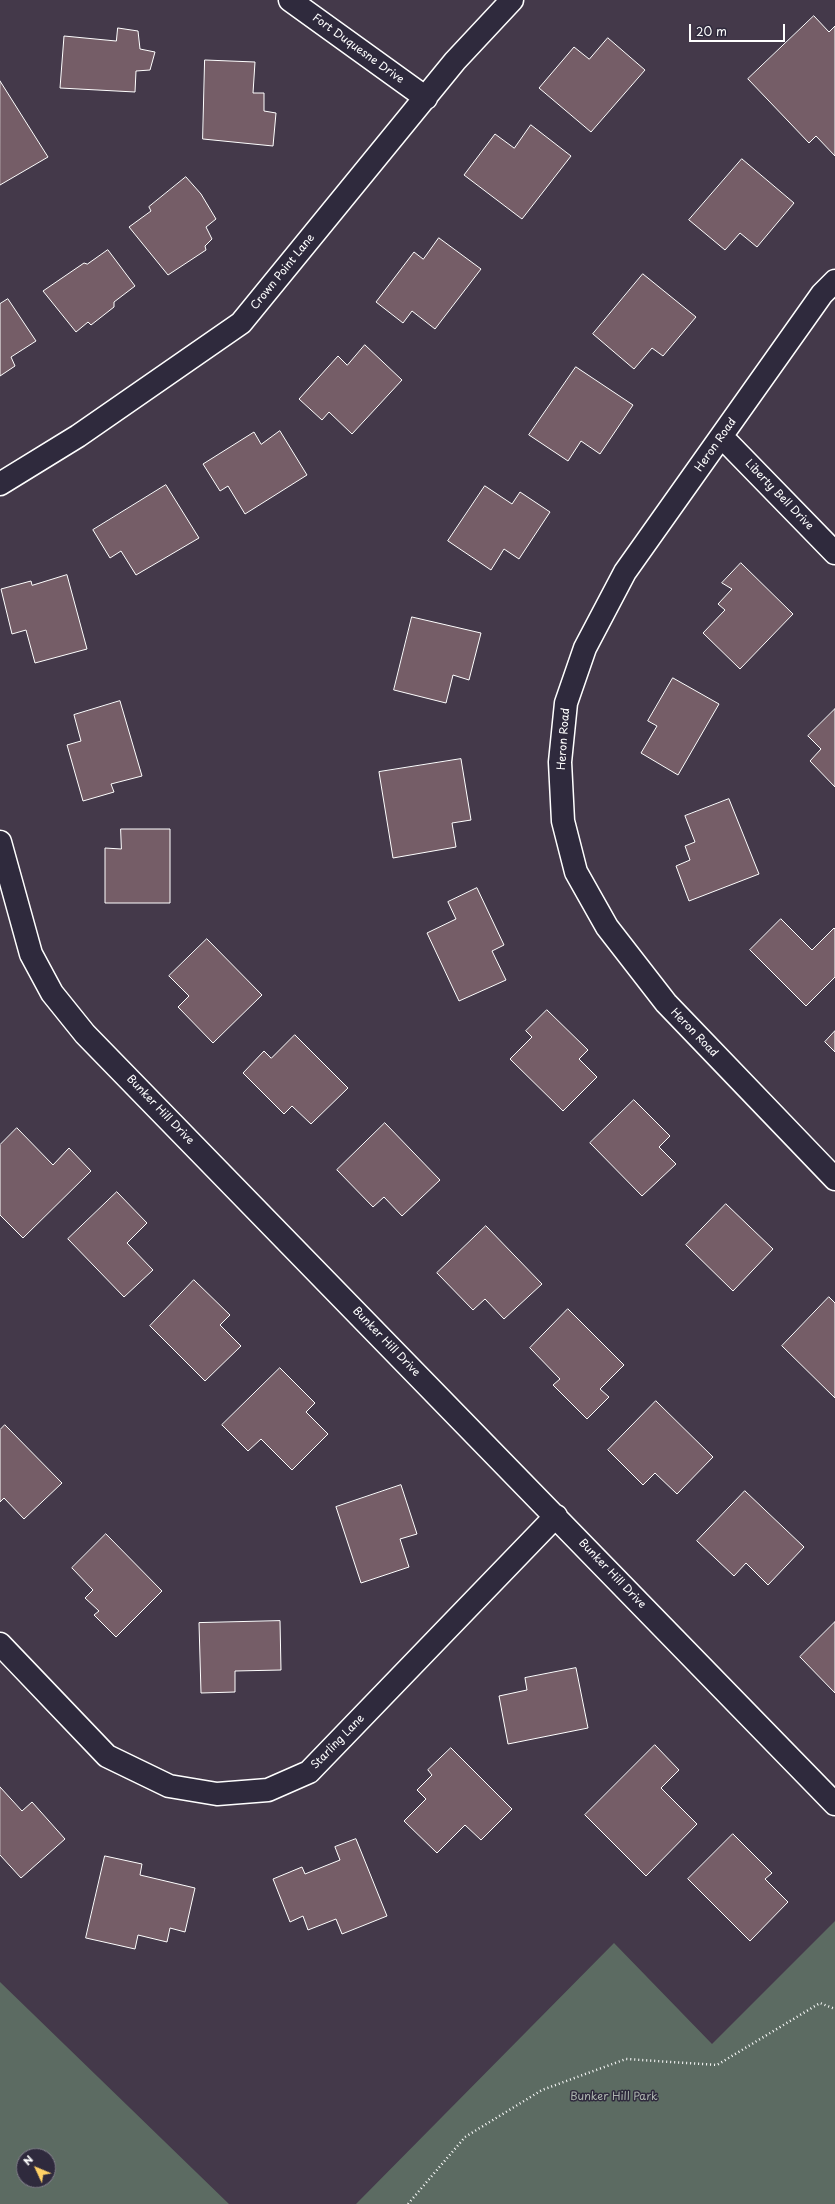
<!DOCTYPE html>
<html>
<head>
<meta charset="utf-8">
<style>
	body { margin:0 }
	#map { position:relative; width:835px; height:2204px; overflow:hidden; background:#44394a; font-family:"Playpen Sans",sans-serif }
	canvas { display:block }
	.north { position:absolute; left:16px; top:2148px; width:40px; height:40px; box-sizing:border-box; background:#2f2a3d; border:1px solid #827f8b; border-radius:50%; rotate:314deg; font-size:11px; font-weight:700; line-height:16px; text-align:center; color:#fff }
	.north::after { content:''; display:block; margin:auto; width:14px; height:18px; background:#ffd166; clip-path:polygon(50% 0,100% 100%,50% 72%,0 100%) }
	.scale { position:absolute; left:689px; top:24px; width:96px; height:18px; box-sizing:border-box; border:2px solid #fff; border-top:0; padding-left:5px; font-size:12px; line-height:14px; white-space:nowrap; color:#fff; -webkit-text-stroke:3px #2f2a3d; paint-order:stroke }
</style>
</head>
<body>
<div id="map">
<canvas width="835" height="2204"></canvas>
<div class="north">N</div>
<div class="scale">20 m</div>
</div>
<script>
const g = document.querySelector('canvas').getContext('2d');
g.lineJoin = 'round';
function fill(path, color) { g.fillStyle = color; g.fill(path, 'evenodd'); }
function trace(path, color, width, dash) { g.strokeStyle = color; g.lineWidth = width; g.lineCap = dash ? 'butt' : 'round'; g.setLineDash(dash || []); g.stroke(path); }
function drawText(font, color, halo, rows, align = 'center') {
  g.font = font + ' "Playpen Sans",sans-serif'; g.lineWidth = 3; g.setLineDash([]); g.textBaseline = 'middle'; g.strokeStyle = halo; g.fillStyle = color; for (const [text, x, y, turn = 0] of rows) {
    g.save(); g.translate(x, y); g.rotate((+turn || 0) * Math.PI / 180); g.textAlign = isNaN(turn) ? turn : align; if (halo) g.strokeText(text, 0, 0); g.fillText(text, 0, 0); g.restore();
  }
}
fill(new Path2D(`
	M835,1921V2204H356L614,1943L712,2044Z
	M0,1982L229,2204H0ZM24,2156H48V2180H24Z`), '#5c6b62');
const building = new Path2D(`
	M814,16L829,32L835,26V156L816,136L809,143L748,79Z
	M118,28L138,31L140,49L155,52L150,70L136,71L135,92L60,88L64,36L116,41Z
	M608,38L645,70L591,132L539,88L574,47L589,59Z
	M205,60L255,62L253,93H264V111L276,113L273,146L203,139Z
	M0,81L48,157L0,185Z
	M531,125L571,156L522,219L464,175L495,134L514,148Z
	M742,159L794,203L757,247L740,233L725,250L689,220Z
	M186,177L201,194L216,219L206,227L212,239L205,246L206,250L168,275L129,227L151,211L149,207Z
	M439,238L481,269L435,329L412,311L403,323L376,302L414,252L423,259Z
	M108,250L135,286L114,302V307L91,325L88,322L76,332L43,291L84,263L87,264Z
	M643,274L696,317L663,356L652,348L634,369L593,334Z
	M8,299L36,341L11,357L15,366L0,376V304Z
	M365,345L402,380L352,434L329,412L322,420L299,399L338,356L347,365Z
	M576,367L633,405L600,454L581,441L568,461L529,435Z
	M280,431L307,475L245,514L228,486L220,491L203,464L254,432L261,444Z
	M166,485L199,538L136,575L121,551L110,558L93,530Z
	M485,486L512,504L520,492L550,512L519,559L504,549L491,570L448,541Z
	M741,563L793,614L740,669L703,633L725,610L718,604L732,589L722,583Z
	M67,575L87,649L35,663L26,630L12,634L1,589L31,581L32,585Z
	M412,617L481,633L469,680L453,675L446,703L394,690Z
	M673,678L719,704L678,775L641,753L657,726L648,721Z
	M120,701L142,776L111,784L114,792L83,801L67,745L81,741L74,715Z
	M835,709V787L810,761L821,749L808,736Z
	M461,759L471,820L452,823L456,847L393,858L379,772Z
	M729,799L759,874L689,901L676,866L690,860L685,846L695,842L685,816Z
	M121,829H170V903H105V848L121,849Z
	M477,888L504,945L492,951L506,980L459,1001L427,933L456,919L448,902Z
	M781,919L812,950L834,928L835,929V977L806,1006L750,950Z
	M207,939L262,995L213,1043L178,1007L189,996L169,976Z
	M547,1010L588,1050L579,1059L597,1077L563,1111L510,1059L532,1037L526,1031Z
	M835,1031V1052L825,1042Z
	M295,1035L348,1088L311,1124L292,1106L284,1114L243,1073L264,1051L271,1058Z
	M634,1100L670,1136L659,1147L676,1164L642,1196L590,1143Z
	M385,1123L440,1180L402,1216L384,1197L373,1207L337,1170Z
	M17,1128L53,1165L69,1148L91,1171L23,1238L0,1215V1145Z
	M117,1192L147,1223L127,1243L153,1270L124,1297L68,1239Z
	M726,1204L773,1249L733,1291L686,1245Z
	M486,1226L542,1284L504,1319L485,1299L473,1310L437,1273Z
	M194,1280L230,1315L220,1325L241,1346L205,1381L150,1326Z
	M829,1297L835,1303V1398L782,1346Z
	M568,1309L624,1365L600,1389L609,1397L587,1419L553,1385L560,1379L530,1348Z
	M280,1368L315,1403L306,1412L328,1434L292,1470L261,1439L248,1451L222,1425Z
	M656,1401L713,1457L677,1494L655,1473L643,1485L608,1450Z
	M5,1425L62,1483L24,1519L4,1498L0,1502V1430Z
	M401,1485L417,1534L400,1539L409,1567L361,1583L336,1507Z
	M745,1491L804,1547L768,1585L746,1563L734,1576L697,1541Z
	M106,1534L162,1591L116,1637L94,1615L99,1611L85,1598L93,1590L72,1568Z
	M280,1621L281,1670L235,1671V1692L201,1693L199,1623Z
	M835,1622V1693L800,1657Z
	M576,1668L588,1728L508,1744L499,1696L527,1690L525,1678Z
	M655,1745L679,1770L661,1788L697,1824L646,1876L585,1815Z
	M451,1748L512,1809L481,1840L465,1825L437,1853L404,1821L426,1799L417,1790L432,1775L428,1770Z
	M0,1787L22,1811L32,1802L65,1839L21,1878L0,1855Z
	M733,1834L772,1873L765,1879L788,1902L750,1941L688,1879Z
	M356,1839L387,1916L342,1934L336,1919L308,1930L303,1916L290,1922L273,1879L302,1867L305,1874L340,1860L335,1847Z
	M105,1856L142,1864L140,1875L195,1888L185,1932L170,1928L167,1942L138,1935L135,1949L86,1938Z`);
fill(building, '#755d67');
trace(building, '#fff', 1);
const minor = new Path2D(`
	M290,0L426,98
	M835,281L822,294L625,572L585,648L566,703L560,762L563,821L576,872L607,927L666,1003L835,1179
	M722,437L835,553
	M0,484L78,436L241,323L455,61L512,0
	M0,842L31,954L52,993L85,1034L835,1804
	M0,1644L107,1756L169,1786L217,1794L268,1790L309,1772L556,1516`);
trace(minor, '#fff', 25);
trace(new Path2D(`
	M408,2204L465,2137L542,2090L626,2059L717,2065L820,2003L835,2009`), '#fff', 2.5, [1, 3]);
trace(minor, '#2f2a3d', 22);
drawText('11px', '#fff', '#2f2a3d', [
	["Fort Duquesne Drive",358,49,36],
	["Crown Point Lane",283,272,-51],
	["Heron Road",716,445,-55],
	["Liberty Bell Drive",779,495,46],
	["Heron Road",564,739,-86],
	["Heron Road",694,1033,46],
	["Bunker Hill Drive",160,1110,46],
	["Bunker Hill Drive",386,1342,46],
	["Bunker Hill Drive",612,1574,46],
	["Starling Lane",338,1742,-46]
]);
drawText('11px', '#aeb5b0', '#2f2a3d', [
	["Bunker Hill Park",614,2097]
]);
</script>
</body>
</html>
